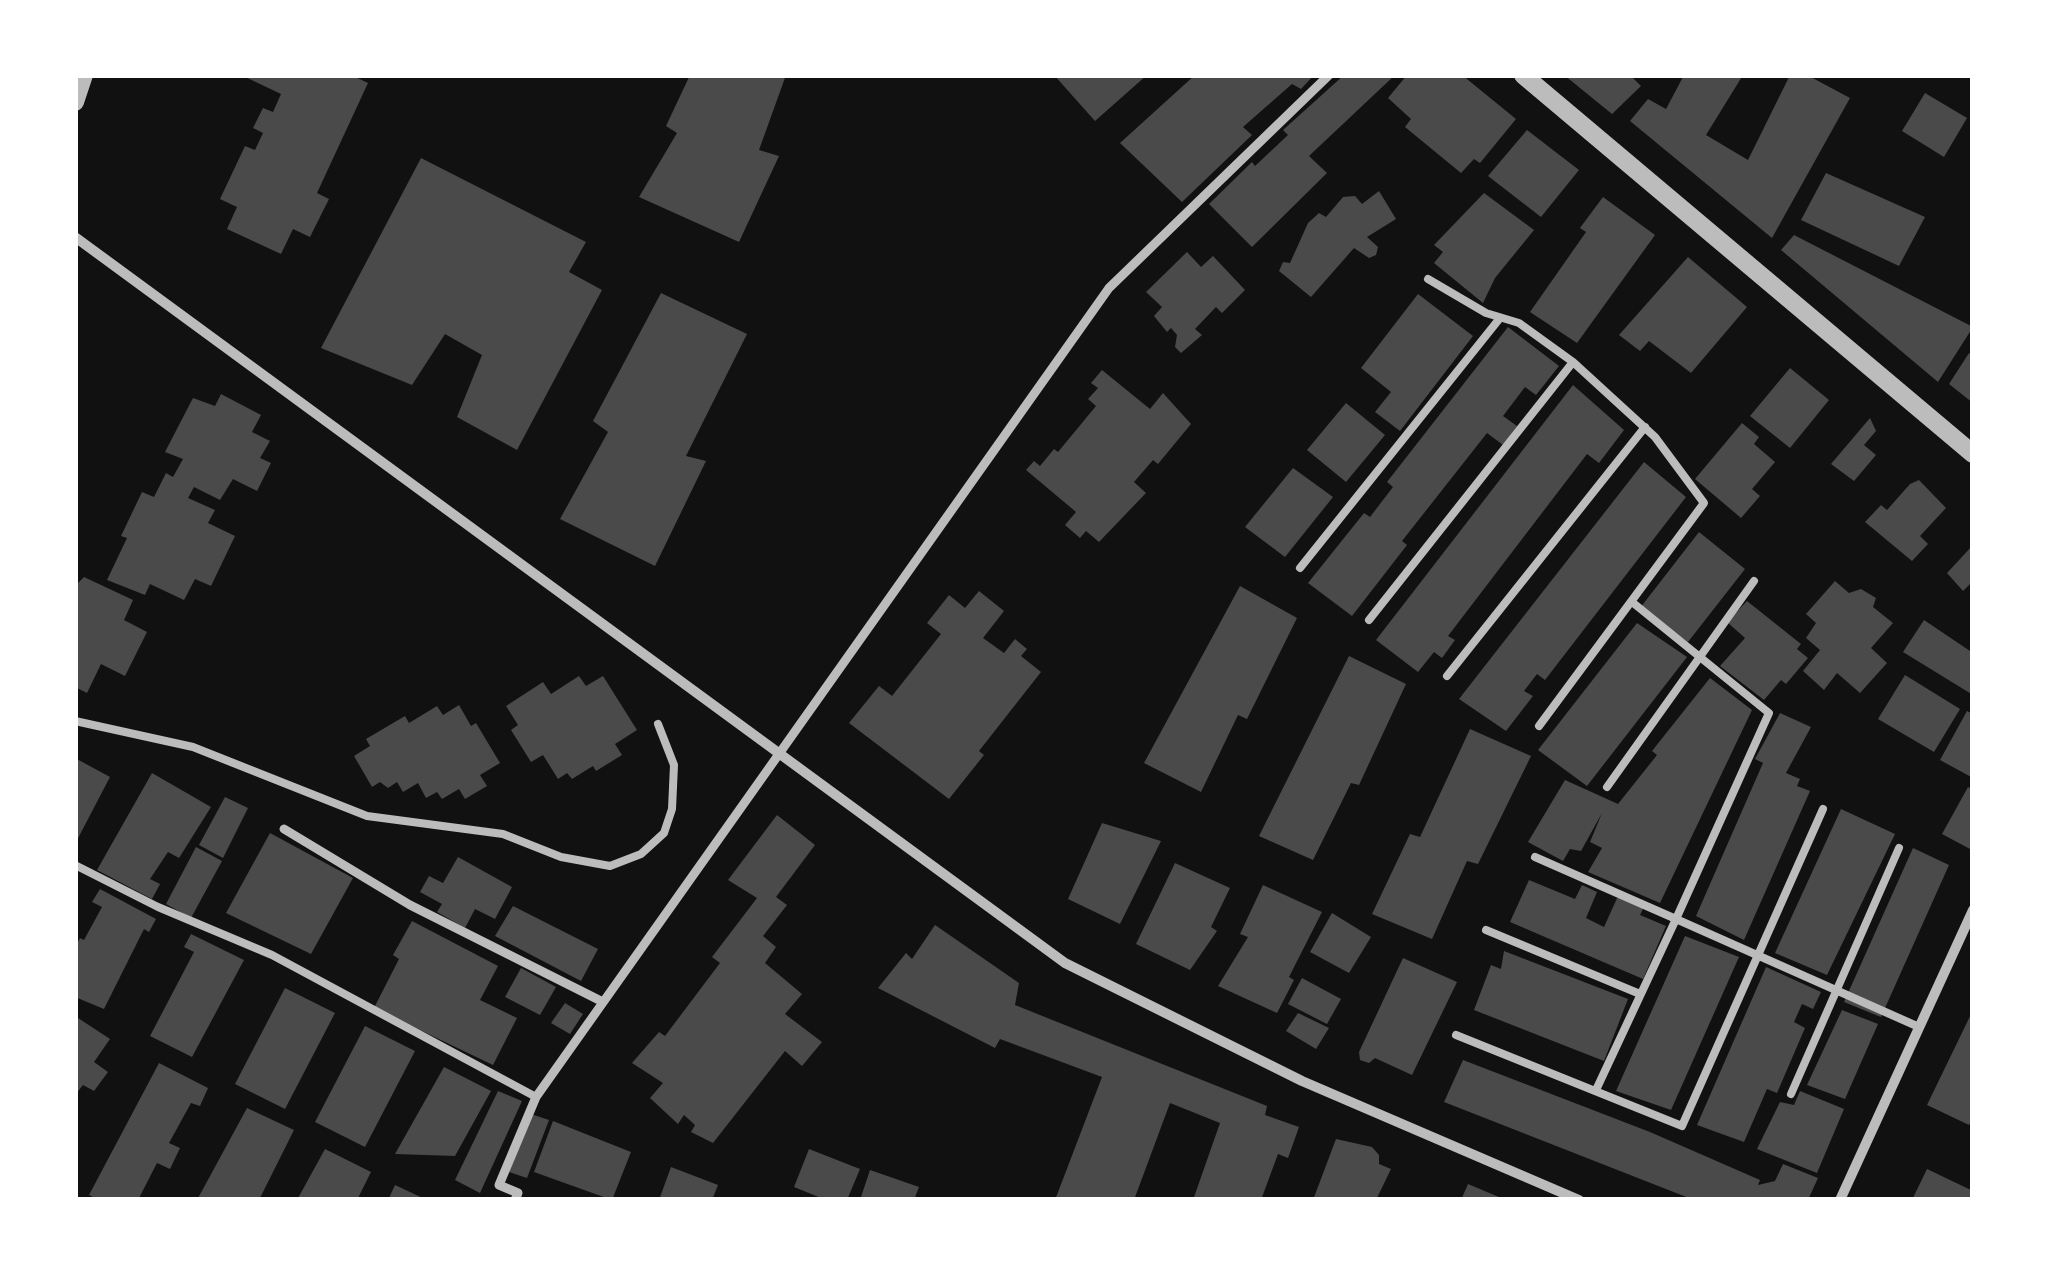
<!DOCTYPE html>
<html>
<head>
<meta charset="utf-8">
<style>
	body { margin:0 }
	#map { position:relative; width:2048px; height:1275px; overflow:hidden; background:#111; font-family:Mulish,sans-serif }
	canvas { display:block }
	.frame { position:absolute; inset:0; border:78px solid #fff; pointer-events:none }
</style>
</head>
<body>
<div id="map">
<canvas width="2048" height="1275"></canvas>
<div class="frame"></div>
</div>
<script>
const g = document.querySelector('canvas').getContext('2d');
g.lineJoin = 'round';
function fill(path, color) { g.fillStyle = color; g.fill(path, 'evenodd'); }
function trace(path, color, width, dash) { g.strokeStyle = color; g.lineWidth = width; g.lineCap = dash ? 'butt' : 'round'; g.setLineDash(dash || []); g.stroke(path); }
fill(new Path2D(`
	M241,75H351L368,83L317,193L329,199L310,237L293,229L281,254L227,229L237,207L220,199L245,146L255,150L263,133L253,128L263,108L273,112L281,94Z
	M690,75H786L759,150L779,156L739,242L639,197L677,133L666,126Z
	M1054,75H1147L1095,121Z
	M1195,75H1314L1301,89L1292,84L1243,127L1252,135L1182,202L1120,143Z
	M1344,75H1395L1309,156L1327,173L1252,247L1209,204L1252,162L1255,166L1288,135L1283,130Z
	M1407,75H1462L1516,119L1480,163L1474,159L1461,173L1405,127L1411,119L1388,98Z
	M1564,75H1630L1641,86L1612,114Z
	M1684,75H1743L1706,135L1748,160L1790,75H1807L1850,98L1772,238L1630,121L1648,99L1666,109Z
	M1925,93L1967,118L1944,157L1902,131Z
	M1527,130L1579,170L1541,217L1488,176Z
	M421,158L586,242L569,272L602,290L517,450L457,417L482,355L445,334L412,385L321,348Z
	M1826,173L1925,217L1899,266L1801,220Z
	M1379,191L1396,219L1367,237L1378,247L1376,255L1369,258L1354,248L1311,297L1279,271L1283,262L1290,263L1308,223L1319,213L1326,217L1343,197L1355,196L1362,204Z
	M1484,193L1534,230L1495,278L1483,303L1434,263L1443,252L1434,245Z
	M1603,197L1655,235L1577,343L1530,312L1586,232L1580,228Z
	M1794,235L1973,327L1938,382L1781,250Z
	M1187,252L1201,267L1213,256L1245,290L1222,313L1216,307L1195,329L1202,335L1181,353L1175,347L1177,335L1171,328L1167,332L1154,316L1162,307L1146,292Z
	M1688,257L1747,307L1691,373L1649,341L1640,351L1619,335Z
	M661,293L747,334L686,456L706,461L655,566L560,519L608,432L593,421Z
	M1418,294L1473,336L1400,431L1375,412L1391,392L1361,368Z
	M1508,327L1559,366L1536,395L1525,387L1503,416L1517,426L1503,445L1487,433L1402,541L1407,545L1352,616L1308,583L1364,513L1370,517L1393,487L1387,482Z
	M1969,353L1973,356V403L1949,384Z
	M1790,368L1829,400L1790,448L1750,416Z
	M1102,370L1150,409L1163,393L1191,424L1158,464L1153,460L1134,482L1146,493L1099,542L1086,531L1080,538L1065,525L1076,512L1026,470L1034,461L1040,466L1054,449L1058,452L1096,406L1088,399L1098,388L1091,383Z
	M1573,385L1624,430L1599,463L1587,454L1448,636L1455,640L1442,658L1434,652L1418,672L1376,640Z
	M221,394L261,415L252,432L270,441L260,458L271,463L257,491L233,479L220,500L194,487L188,498L215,510L208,523L235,536L211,586L195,579L184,600L150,584L145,595L107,580L127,538L121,536L142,492L154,497L166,473L173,477L183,459L165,452L193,398L215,406Z
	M1346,403L1385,435L1346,482L1307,450Z
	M1870,418L1876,431L1864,445L1876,455L1854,481L1831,464Z
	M1742,423L1759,437L1754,444L1775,462L1752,489L1760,496L1741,518L1695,479Z
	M1644,462L1686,497L1545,680L1537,674L1524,691L1533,696L1506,731L1459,699Z
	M1293,468L1333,497L1285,557L1245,527Z
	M1919,480L1946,508L1920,536L1928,544L1912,561L1865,522L1881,505L1887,510L1910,484Z
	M1699,532L1745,569L1688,642L1640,608Z
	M1973,545V587L1970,584L1963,591L1947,573Z
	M84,577L133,600L124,620L147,632L125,676L101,664L87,693L75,687V586Z
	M1835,581L1849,593L1861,589L1876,598L1873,607L1893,623L1871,648L1887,663L1860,693L1837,673L1824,690L1803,671L1820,650L1806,638L1816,623L1806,614Z
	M1240,586L1297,618L1247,719L1238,715L1201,792L1144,763Z
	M979,591L1004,611L983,638L1004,653L1015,639L1027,649L1021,656L1041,672L979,751L984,755L949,799L849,723L879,686L892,696L941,634L927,623L949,595L965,608Z
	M1747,601L1801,644L1797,649L1808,658L1786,684L1781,680L1764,700L1720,666L1745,638L1727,622Z
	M1924,620L1973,653V695L1903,652Z
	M1637,623L1687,657L1587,786L1538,750Z
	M1349,656L1406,684L1359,785L1351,783L1313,860L1259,836Z
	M1905,675L1960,709L1934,752L1878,719Z
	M579,676L586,686L603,676L637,730L615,744L622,755L596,771L593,766L572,779L567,773L558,779L543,755L531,762L511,730L518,725L506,706L543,682L551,694Z
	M1710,678L1752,710L1660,903L1588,872L1602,848L1590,842L1602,813L1581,851L1570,849L1563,861L1528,842L1565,780L1618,804L1657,755L1652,751Z
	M459,705L471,726L476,723L500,763L480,775L487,786L465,799L459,789L442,799L437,792L426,798L418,783L403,792L397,782L388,788L380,782L372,787L354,756L370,746L366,739L405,716L409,723L437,706L443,715Z
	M1967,711L1973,714V778L1940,760Z
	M1780,713L1811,727L1786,773L1800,779L1797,786L1810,791L1744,940L1696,916L1763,763L1755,759Z
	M1470,729L1531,756L1478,864L1467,861L1432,939L1372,914L1410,834L1420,837Z
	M75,758L110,777L75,844Z
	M152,773L211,807L179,858L168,852L150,879L160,884L152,899L97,870Z
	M1968,787L1973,790L1970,849L1942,834Z
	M225,797L248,808L223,858L199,845Z
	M1841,809L1895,834L1827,975L1775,953Z
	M777,815L815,845L776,897L787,905L763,936L776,947L765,963L802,994L785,1014L822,1042L802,1066L785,1051L713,1143L691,1132L695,1125L684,1115L678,1124L650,1098L663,1083L632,1063L659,1032L665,1036L720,963L712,957L757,898L728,880Z
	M1102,823L1161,841L1120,924L1068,899Z
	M270,833L353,878L311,954L226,913Z
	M196,847L222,861L191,918L166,904Z
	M1913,848L1949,865L1881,1017L1844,1002Z
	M458,857L512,887L495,919L475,909L465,928L437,912L442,904L420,892L429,876L443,883Z
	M1175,863L1230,888L1211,927L1217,931L1190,970L1136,944Z
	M1529,880L1575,899L1582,885L1597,892L1586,918L1604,927L1618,896L1644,907L1640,915L1666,926L1643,979L1510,922Z
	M1263,885L1322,912L1289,977L1294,980L1277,1013L1218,986L1248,937L1240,934Z
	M100,889L156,919L149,932L144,929L104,1009L75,997V948L80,938L84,940L102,907L92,902Z
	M513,906L598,949L581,981L495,936Z
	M1332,913L1371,937L1349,973L1310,952Z
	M412,921L498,966L480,1000L517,1018L493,1065L374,1008L399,959L393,955Z
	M935,925L1019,983L1015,1005L1267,1106L1265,1115L1299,1127L1288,1158L1278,1154L1261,1200H1193L1220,1123L1170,1103L1134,1200H1055L1102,1077L1000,1039L995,1048L878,988L906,953L912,959Z
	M191,934L244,960L192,1057L150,1036L194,952L184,947Z
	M1685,936L1739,957L1671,1110L1616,1091Z
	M1504,951L1628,999L1604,1061L1474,1010L1491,965L1501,969Z
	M1403,958L1457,982L1412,1075L1375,1058L1369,1063L1360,1060L1359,1052Z
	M1766,967L1821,992L1813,1009L1802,1004L1794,1022L1805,1028L1777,1093L1767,1089L1744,1142L1697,1125Z
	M521,968L556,987L540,1015L505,997Z
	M1302,978L1341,999L1327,1024L1288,1004Z
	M285,988L335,1013L285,1109L235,1084Z
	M565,1003L583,1014L570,1034L551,1023Z
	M1842,1010L1878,1024L1845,1099L1807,1085Z
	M1973,1010V1117L1969,1125L1927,1105Z
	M1298,1013L1329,1028L1316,1049L1286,1031Z
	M75,1016L110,1039L94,1062L108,1072L94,1091L83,1085L75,1095Z
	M365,1026L415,1051L365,1147L315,1122Z
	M1463,1060L1650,1132L1760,1180L1758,1185L1775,1181L1783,1164L1818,1178L1808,1200H1694L1444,1102Z
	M159,1063L208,1088L200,1106L191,1103L169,1143L180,1148L170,1169L157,1163L138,1200H99L89,1195Z
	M444,1067L491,1091L455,1156L395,1154Z
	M498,1091L522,1101L480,1193L455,1180Z
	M1800,1091L1844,1109L1817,1173L1757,1149L1780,1102L1794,1105Z
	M247,1108L294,1130L259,1200H197Z
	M531,1114L549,1120L527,1178L509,1172Z
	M553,1121L631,1152L612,1200L534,1172Z
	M1336,1139L1372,1147L1379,1155V1164L1391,1169L1376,1200H1313Z
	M325,1149L371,1172L357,1200H297Z
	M809,1149L860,1169L847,1200H826L794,1187Z
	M671,1167L718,1185L712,1200H659Z
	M1927,1169L1973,1191V1200H1912Z
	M870,1170L919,1187L914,1200H860Z
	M1468,1184L1506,1200H1461Z
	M395,1185L427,1200H388Z`), '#4a4a4a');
trace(new Path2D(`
	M1428,279L1486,313L1519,323L1573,362L1655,437L1704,503L1539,726
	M1300,568L1500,318
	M1632,602L1769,713L1676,919L1919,1027
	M1369,620L1573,362
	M1447,676L1645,427
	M75,721L193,747L367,816L503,834L561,857L610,866L641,854L664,833L672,809L674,765L658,724
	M1607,787L1754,581
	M1535,857L1676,919L1596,1090
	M75,865L158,907L272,955L536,1097
	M1486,930L1640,994
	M1456,1035L1682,1126L1823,809
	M1791,1094L1899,848`), '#bcbcbc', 8);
trace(new Path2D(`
	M284,829L410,905L601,1001
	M515,1200L518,1193L499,1185L536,1097L1109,288L1329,75`), '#bcbcbc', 9);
trace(new Path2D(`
	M75,237L1065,963L1302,1081L1579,1200
	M1840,1200L1973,910`), '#bcbcbc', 10);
trace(new Path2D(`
	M1523,75L1973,454
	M75,102L84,75`), '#bcbcbc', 18);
</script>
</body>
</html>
